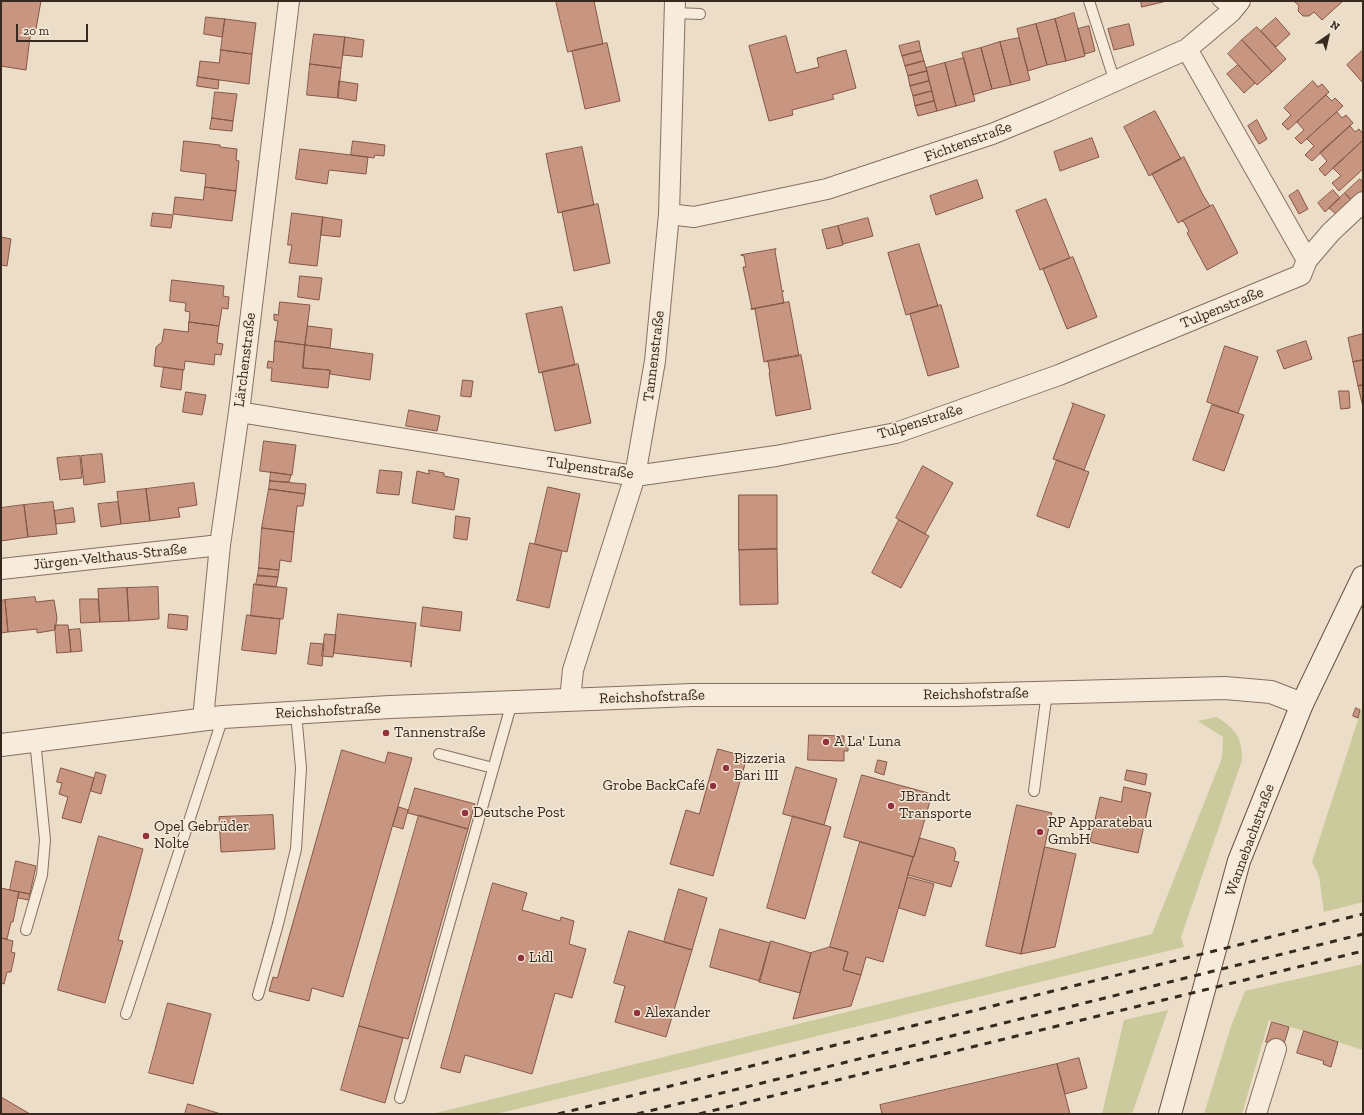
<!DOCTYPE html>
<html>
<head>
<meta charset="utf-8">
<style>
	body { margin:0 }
	#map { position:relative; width:1364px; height:1115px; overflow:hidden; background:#ecddc8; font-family:"Zilla Slab",serif }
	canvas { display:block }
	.frame { position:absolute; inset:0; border:2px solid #382920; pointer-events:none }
	.north { position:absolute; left:1308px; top:16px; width:40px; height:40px; -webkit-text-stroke:3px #f4e8d7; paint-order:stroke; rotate:34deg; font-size:11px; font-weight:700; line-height:16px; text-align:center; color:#382920 }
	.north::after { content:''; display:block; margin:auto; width:14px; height:18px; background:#382920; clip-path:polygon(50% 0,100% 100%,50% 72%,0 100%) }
	.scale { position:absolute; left:16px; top:24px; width:72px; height:18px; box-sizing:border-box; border:2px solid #382920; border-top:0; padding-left:5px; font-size:12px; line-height:14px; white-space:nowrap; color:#382920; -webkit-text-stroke:3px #f4e8d7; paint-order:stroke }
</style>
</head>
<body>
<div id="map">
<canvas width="1364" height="1115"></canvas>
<div class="frame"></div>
<div class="north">N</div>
<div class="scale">20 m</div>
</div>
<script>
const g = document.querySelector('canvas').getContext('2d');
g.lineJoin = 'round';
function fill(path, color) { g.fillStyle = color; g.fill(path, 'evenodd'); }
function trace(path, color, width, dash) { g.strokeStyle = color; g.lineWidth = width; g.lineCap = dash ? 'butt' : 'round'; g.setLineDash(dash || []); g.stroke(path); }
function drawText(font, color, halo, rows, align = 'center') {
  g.font = font + ' "Zilla Slab",serif'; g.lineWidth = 3; g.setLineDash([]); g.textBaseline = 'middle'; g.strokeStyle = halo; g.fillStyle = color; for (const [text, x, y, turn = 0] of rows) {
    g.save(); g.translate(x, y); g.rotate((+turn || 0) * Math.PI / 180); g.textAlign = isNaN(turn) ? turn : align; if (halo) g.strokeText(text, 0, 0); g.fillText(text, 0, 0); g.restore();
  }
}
fill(new Path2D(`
	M1363,704V902L1324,912L1319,876L1312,862Z
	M1217,717C1236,730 1242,736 1242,760L1181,937L1184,947L496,1114H432L928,992L1152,934L1222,758L1223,737L1198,721Z
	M1363,964V1050L1269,1020L1242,1114H1204L1231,1026L1245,991Z
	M1168,1010L1132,1114H1102L1124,1020Z`), '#caca9c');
const building = new Path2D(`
	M1,1H41L36,29H31L26,70L1,66Z
	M556,1H594L603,44L568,52Z
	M1141,1H1167L1142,7Z
	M1294,1H1343L1322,20L1314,12L1309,16H1303L1298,11L1299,6Z
	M1074,13L1085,56L1066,61L1055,19Z
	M206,17L225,19L222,37L204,34Z
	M1276,18L1290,34L1276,47L1261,31Z
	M225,19L256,23L252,54L221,50Z
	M1055,19L1066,61L1047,65L1036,24Z
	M1036,24L1047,65L1028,71L1017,29Z
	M1129,24L1134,45L1114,50L1108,29Z
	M1089,26L1095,51L1085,54L1078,29Z
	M1257,27L1286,59L1272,72L1242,40Z
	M314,34L345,37L341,68L310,64Z
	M786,36L796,73L819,67L817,58L846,50L856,88L832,95L834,99L792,110L793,115L769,121L749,46Z
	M345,37L364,40L362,57L343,55Z
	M1019,38L1030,80L1011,85L1000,42Z
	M1242,40L1272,72L1257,85L1228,54Z
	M919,41L921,51L902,56L899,46Z
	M1000,42L1011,85L992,89L981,48Z
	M607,43L620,101L585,109L572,51Z
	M981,48L992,89L973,95L962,53Z
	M221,50L252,54L249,84L198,77L200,61L219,63Z
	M1363,50V83L1347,65Z
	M921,51L924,61L905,66L902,56Z
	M964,58L975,101L956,106L945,63Z
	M924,61L927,71L908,76L905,66Z
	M945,63L956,106L937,111L926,68Z
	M310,64L341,68L338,98L307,95Z
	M1238,65L1255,83L1244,93L1227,74Z
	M927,71L929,81L910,86L908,76Z
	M198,77L219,80L218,89L197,86Z
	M339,81L358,84L356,101L338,98Z
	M929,81L932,91L913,96L910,86Z
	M1313,81L1318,87L1322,84L1329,92L1288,130L1282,124L1291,115L1284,108Z
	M932,91L934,101L915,106L913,96Z
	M215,92L237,94L233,121L212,118Z
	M1326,95L1332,101L1335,98L1343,106L1301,144L1295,138L1304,130L1297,122Z
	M934,101L937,111L918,116L915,106Z
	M1155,111L1181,159L1149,176L1124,127Z
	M1337,112L1342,118L1346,115L1353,123L1312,161L1305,155L1314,146L1307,139Z
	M212,118L233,121L232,131L210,129Z
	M1257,120L1267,139L1259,144L1248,126Z
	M1350,126L1355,132L1359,129L1363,134V140L1325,176L1319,169L1327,161L1320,153Z
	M1092,138L1099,157L1060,171L1054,152Z
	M184,141L220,145V147L237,149L236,160L239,161L236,191L205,187L206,174L181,171Z
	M353,141L385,145L384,156L375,155L374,158L351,155Z
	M1363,141V169L1339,191L1332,183L1341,176L1333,168Z
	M582,147L594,205L558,213L546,154Z
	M300,149L368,157L366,174L329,170L327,184L296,179Z
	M1184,157L1203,195L1210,206L1178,223L1152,174Z
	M1360,179L1363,182V191L1352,201L1345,193Z
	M977,180L983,198L936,215L930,196Z
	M205,187L236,191L232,221L173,214L175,197L203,200Z
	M1298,190L1308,209L1299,214L1289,196Z
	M1333,190L1340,198L1325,212L1318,203Z
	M1345,193L1352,201L1337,215L1329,208Z
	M1046,199L1070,258L1040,270L1016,211Z
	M598,204L610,263L574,271L562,212Z
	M1213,205L1238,253L1207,270L1187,233L1189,231L1184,222L1182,221Z
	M153,213L173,215L171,228L151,226Z
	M292,213L323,217L317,266L289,263L292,245H288Z
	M323,217L342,220L340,237L321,235Z
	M868,218L873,236L843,244L838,226Z
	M838,226L843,245L827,249L822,230Z
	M1,237L11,239L7,266L1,265Z
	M919,244L938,306L906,315L888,253Z
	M776,249L775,251L782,291H784L782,292L784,303L752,309L743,267H746L744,256L741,255Z
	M1073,257L1097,317L1067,329L1043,269Z
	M300,276L322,278L319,300L298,297Z
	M172,280L224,286L223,296L229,297L228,309L222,308L219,326L189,322L190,312L185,311L186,303L170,301Z
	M280,302L310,305L305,345L275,341L278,321L274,320V314L278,315Z
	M789,302L799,356L764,362L755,309H751Z
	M941,305L959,367L928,376L910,314Z
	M562,307L575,365L539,373L526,314Z
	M189,322L219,326L217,343L223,344L221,355L215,354L214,365L185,361L184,370L154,366L156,347L162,342L164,329L188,332Z
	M308,326L332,329L330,348L305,345Z
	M1363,334V360L1353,362L1348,338Z
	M275,341L305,345L303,368L330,370L328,388L271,381L272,368H267L268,361L273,362Z
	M1306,341L1312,359L1284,369L1277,351Z
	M305,345L373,354L370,380L330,374V370L303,368Z
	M1225,346L1258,357L1238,413L1207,402Z
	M801,355L811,409L776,416L769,373H770L768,362L767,361Z
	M1363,360V385L1358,386L1353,362Z
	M578,364L591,423L555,431L542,372Z
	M164,367L183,370L181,390L161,387Z
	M463,380L473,381L471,397L461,396Z
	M1363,385V407L1358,386Z
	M1339,391H1349L1350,408L1341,409Z
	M186,392L206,395L202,415L183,412Z
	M1072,403L1105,415L1084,470L1053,459L1073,405Z
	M1212,405L1244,415L1224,471L1193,460Z
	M409,410L440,416L437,431L406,426Z
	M264,441L296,445L292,475L260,471Z
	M102,454L105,482L84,485L81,456Z
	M80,456L82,478L60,480L57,458Z
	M1057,460L1089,472L1069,528L1037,516Z
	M923,466L953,483L925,534L896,518Z
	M380,470L402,472L399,495L377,493Z
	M429,470L444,473V476L459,479L454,510L412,503L417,471L429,474Z
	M271,472L291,475L289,482L270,481Z
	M270,481L306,484L305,494L269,489Z
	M194,483L197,505L178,508L180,517L150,521L146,489Z
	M548,487L580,494L567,552L535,544Z
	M146,489L150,521L121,524L117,492Z
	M269,489L305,494L303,506H297L294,532L262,528Z
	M739,495H777V549L739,550Z
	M53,502L57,534L28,537L24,505Z
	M118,502L121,524L101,527L98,504Z
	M24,505L28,537L1,541V508Z
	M73,508L75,522L56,524L54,511Z
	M456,516L470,518L467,540L454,538Z
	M899,520L929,536L901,588L872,573Z
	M262,528L294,532L291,562L280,560L279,570L259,568Z
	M530,543L562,551L549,608L516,600L517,599Z
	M777,549L778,604L740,605L739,550Z
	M259,568L279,570L278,577L258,576Z
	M258,575L278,577L276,587L256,585Z
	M254,584L287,588L283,619L251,616Z
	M158,587L159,619L129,621L127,588Z
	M127,588L129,621L100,622L98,589Z
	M35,597L36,602L54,600L57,618L55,630L37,633V629L8,632L5,600Z
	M80,599H98L100,622L81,623Z
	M5,600L8,632L1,633V601Z
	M423,607L462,612L460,631L421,626Z
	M169,614L188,616L187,630L168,628Z
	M338,614L416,623L411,667V662L334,653Z
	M247,615L280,619L276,654L242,650Z
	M55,625H68L71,652L57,653Z
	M80,629L82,651L71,652L69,630Z
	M325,634L336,635L333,657L322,656Z
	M311,643L324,644L322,666L308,664Z
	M1356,708L1360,710L1358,718L1353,716Z
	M809,735L844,736V745H848V751H844V761L808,760Z
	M718,749L747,757L713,876L670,864L686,810L699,814Z
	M342,750L385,763L388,752L412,758L343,997L312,988L309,1001L269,991L273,977L277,978Z
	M878,760L887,762L884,775L875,772Z
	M796,767L837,779L824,825L783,814Z
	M61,768L94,778L81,823L62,818L68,797L59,794L62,783L57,782Z
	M1127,770L1147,774L1145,785L1125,780Z
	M96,772L106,775L101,794L91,791Z
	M862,775L932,794L914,857L844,837Z
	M1124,787L1151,793L1138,853L1090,842L1100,797L1121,802Z
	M415,788L475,804L468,829L408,813Z
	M1017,805L1052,813L1021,954L986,946Z
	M399,807L408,810L403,829L393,826Z
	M273,815L275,849L221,852L219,817Z
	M419,815L468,829L408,1039L359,1026Z
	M793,816L831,827L805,919L767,908Z
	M99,836L143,849L118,940L123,941L105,1003L58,990Z
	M920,838L954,848L956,853L954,861L959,862L951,887L908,875Z
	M860,842L913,857L883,962L866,957L861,975L843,970L848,952L830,947Z
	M1045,847L1076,854L1055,947L1021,954Z
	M16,861L36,866L30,894L10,890Z
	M908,877L934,884L925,916L899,908Z
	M493,883L527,893L522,910L560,921L561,917L574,921L569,944L586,949L572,998L555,993L532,1074L465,1055L460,1073L441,1068Z
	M1,888L19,892L13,922H11L7,939L1,938Z
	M679,889L707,898L692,950L664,942Z
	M19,892L30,894L29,900L18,898Z
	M720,929L770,943L760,981L710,967Z
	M629,931L692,950L666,1037L615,1022L625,986L614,983Z
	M1,938L13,941L11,952L15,953L11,972H7L4,984L1,983Z
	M771,941L811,953L800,993L759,982Z
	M830,947L848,952L843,970L861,975L851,1006L793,1019L811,953Z
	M168,1003L211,1014L193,1084L149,1073Z
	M1272,1022L1289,1027L1283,1047L1266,1042Z
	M359,1026L403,1038L385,1103L341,1090Z
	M1304,1031L1338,1042L1331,1067L1323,1064L1324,1061L1297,1053Z
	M1079,1058L1087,1088L1065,1094L1057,1064Z
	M1057,1064L1070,1114H882L880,1105Z
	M1,1097L30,1114H1Z
	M188,1104L221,1114H185Z`);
fill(building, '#c89580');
trace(building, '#855645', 1);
const service = new Path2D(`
	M1089,1L1115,82
	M1218,1L1231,12
	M675,13L700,14
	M439,754L493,768
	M1034,791L1047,692
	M26,930L42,875L45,840L35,740
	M258,995L278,924L296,849L301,768L296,713
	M126,1014L223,717
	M400,1098L512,702`);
const minor = new Path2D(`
	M669,214L694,217L827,189L992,134L1048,111L1187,49L1231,12L1240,1
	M1307,260L1331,232L1363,202
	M239,412L635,476L776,456L896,433L1059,375L1301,275L1307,260L1187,49
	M1,569L220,545
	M570,700L573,670L635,476L655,361L669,214L675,1
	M203,719L220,545L239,412L289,1
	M1256,1114L1276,1049`);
const tertiary = new Path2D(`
	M1,745L223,717L390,707L692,695H958L1225,688L1271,692L1302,704`);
const secondary = new Path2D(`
	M1170,1114L1239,861L1302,704L1363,577`);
trace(service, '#876f5e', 12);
trace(minor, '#876f5e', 22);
trace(tertiary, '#876f5e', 24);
trace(secondary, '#695041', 24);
trace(service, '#f7ebdb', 10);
trace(minor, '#f7ebdb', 20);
trace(tertiary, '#f7ebdb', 22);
trace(secondary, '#f7ebdb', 22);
trace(new Path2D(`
	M558,1114L1363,914
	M637,1114L1363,934
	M699,1114L1363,951`), '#382920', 3, [7, 7]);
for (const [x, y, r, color] of [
	[386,733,4,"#93313e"],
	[826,742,4,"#93313e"],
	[726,768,4,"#93313e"],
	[713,786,4,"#93313e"],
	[891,806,4,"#93313e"],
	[465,813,4,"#93313e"],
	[1040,832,4,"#93313e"],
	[146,836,4,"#93313e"],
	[521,958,4,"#93313e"],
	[637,1013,4,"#93313e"]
]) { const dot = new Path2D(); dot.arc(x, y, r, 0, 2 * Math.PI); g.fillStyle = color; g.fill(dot); trace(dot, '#f4e8d7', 1.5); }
drawText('15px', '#382920', '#f4e8d7', [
	["Fichtenstraße",968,142,-20],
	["Tulpenstraße",1222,308,-22],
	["Tannenstraße",654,356,-83],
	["Lärchenstraße",245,360,-83],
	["Tulpenstraße",920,422,-17],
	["Tulpenstraße",590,468,8],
	["Jürgen-Velthaus-Straße",110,557,-6],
	["Reichshofstraße",976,694,-1],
	["Reichshofstraße",652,697,-2],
	["Reichshofstraße",328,711,-3],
	["Wannebachstraße",1250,840,-70]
]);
drawText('15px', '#382920', '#f4e8d7', [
	["Tannenstraße",394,733],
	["A La' Luna",834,742],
	["Pizzeria",734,759],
	["Bari III",734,776],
	["Grobe BackCafé",705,786,"right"],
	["JBrandt",899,797],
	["Transporte",899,814],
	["Deutsche Post",473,813],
	["RP Apparatebau",1048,823],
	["GmbH",1048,840],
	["Opel Gebrüder",154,827],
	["Nolte",154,844],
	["Lidl",529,958],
	["Alexander",645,1013]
], 'left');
</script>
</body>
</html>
